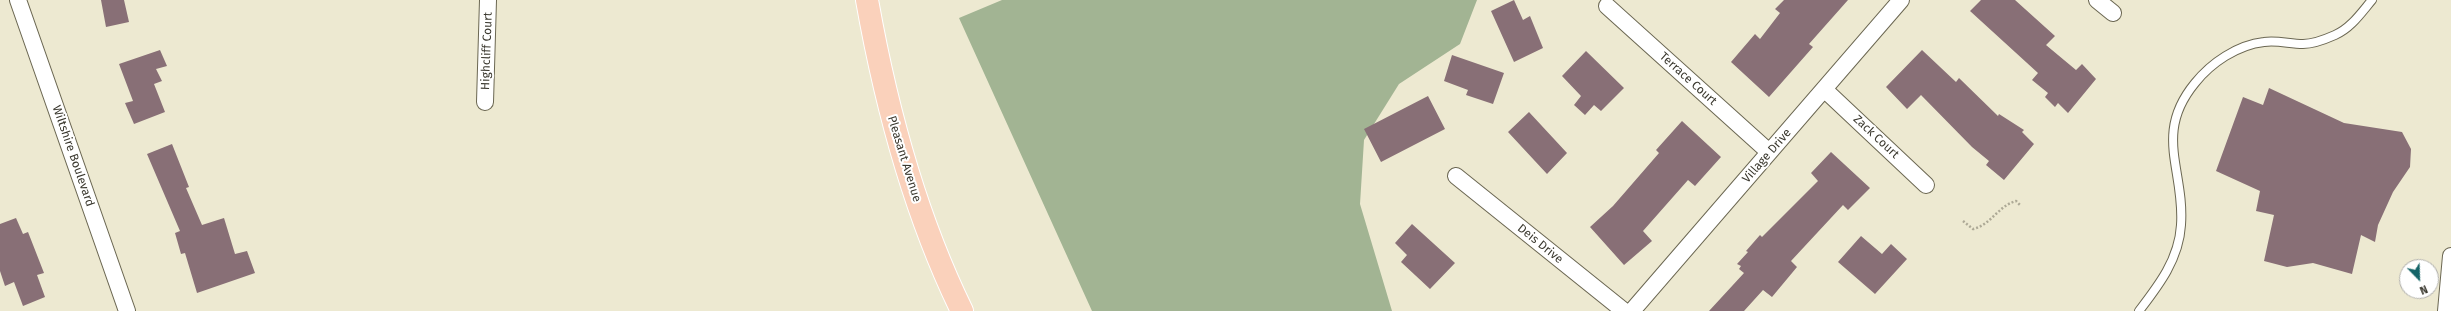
<!DOCTYPE html>
<html>
<head>
<meta charset="utf-8">
<style>
	body { margin:0 }
	#map { position:relative; width:2451px; height:311px; overflow:hidden; background:#ede9d1; font-family:"Fira Sans",sans-serif }
	canvas { display:block }
	.north { position:absolute; left:2399px; top:259px; width:40px; height:40px; box-sizing:border-box; background:#fff; border:1px solid #b0afab; border-radius:50%; rotate:157deg; font-size:11px; font-weight:700; line-height:16px; text-align:center; color:#3a382e }
	.north::after { content:''; display:block; margin:auto; width:14px; height:18px; background:#146468; clip-path:polygon(50% 0,100% 100%,50% 72%,0 100%) }
</style>
</head>
<body>
<div id="map">
<canvas width="2451" height="311"></canvas>
<div class="north">N</div>
</div>
<script>
const g = document.querySelector('canvas').getContext('2d');
g.lineJoin = 'round';
function fill(path, color) { g.fillStyle = color; g.fill(path, 'evenodd'); }
function trace(path, color, width, dash) { g.strokeStyle = color; g.lineWidth = width; g.lineCap = dash ? 'butt' : 'round'; g.setLineDash(dash || []); g.stroke(path); }
function drawText(font, color, halo, rows, align = 'center') {
  g.font = font + ' "Fira Sans",sans-serif'; g.lineWidth = 4; g.setLineDash([]); g.textBaseline = 'middle'; g.strokeStyle = halo; g.fillStyle = color; for (const [text, x, y, turn = 0] of rows) {
    g.save(); g.translate(x, y); g.rotate((+turn || 0) * Math.PI / 180); g.textAlign = isNaN(turn) ? turn : align; if (halo) g.strokeText(text, 0, 0); g.fillText(text, 0, 0); g.restore();
  }
}
fill(new Path2D(`
	M1002,0H1477L1460,44L1399,84L1364,140L1360,204L1392,311H1092L959,18Z`), '#a2b493');
fill(new Path2D(`
	M101,0H124L129,22L106,27Z
	M1514,0L1523,20L1530,16L1543,48L1514,62L1491,11Z
	M1784,0H1848L1809,44L1813,47L1769,97L1731,62L1755,34L1760,39L1780,13L1775,9Z
	M1981,0H2015L2055,36L2046,45L2076,70L2082,64L2096,79L2068,113L2058,103L2055,107L2045,97L2048,93L2032,80L2038,73L1970,11Z
	M160,50L167,66L156,69L162,81L154,84L165,112L134,124L125,103L133,101L119,64Z
	M1922,50L1956,82L1959,78L1998,116L1999,114L2024,130L2022,132L2034,144L2004,180L1986,165L1989,161L1972,147L1921,95L1907,109L1886,87Z
	M1586,51L1624,88L1601,111L1594,105L1585,115L1574,105L1581,96L1562,76Z
	M1452,55L1504,73L1493,104L1466,95L1468,90L1444,81Z
	M2269,88L2344,123L2402,132L2411,149L2410,167L2393,192L2378,225L2375,242L2361,235L2352,274L2313,263L2287,267L2264,261L2274,215L2256,211L2260,191L2216,171L2243,97L2263,105Z
	M1428,96L1445,129L1381,162L1364,129Z
	M1529,112L1567,153L1547,174L1508,132Z
	M1682,121L1721,157L1695,186L1688,180L1643,231L1652,241L1624,265L1590,227L1613,206L1659,153L1656,150Z
	M172,144L189,187L186,188L202,225L224,218L235,254L247,251L255,273L197,293L185,253L181,254L175,233L180,231L147,154Z
	M1831,152L1870,188L1848,210L1843,205L1791,261L1797,267L1772,297L1763,290L1744,311H1709L1744,273L1739,269L1741,266L1737,264L1748,252L1746,251L1760,235L1762,237L1818,181L1811,173Z
	M16,218L23,234L28,232L44,273L37,275L45,297L23,306L14,282L5,286L0,271V224Z
	M1412,224L1455,263L1430,289L1401,262L1407,255L1395,243Z
	M1861,236L1882,254L1891,244L1907,259L1875,294L1838,262Z`), '#886f76');
const lane = new Path2D(`
	M2139,311C2159,285 2179,259 2181,225C2185,170 2153,134 2195,83C2211,63 2237,45 2264,42C2277,40 2290,44 2303,44C2313,44 2326,39 2335,35C2351,28 2361,13 2372,0`);
const street = new Path2D(`
	M18,0L127,311
	M2097,0L2113,13
	M1607,6L1769,152
	M1825,90L1926,185
	M485,102L488,0
	M1456,176L1624,311
	M1632,311L1901,0
	M2446,311L2451,256`);
const primary = new Path2D(`
	M867,0C886,107 914,213 962,311`);
trace(lane, '#6b6752', 10);
trace(street, '#6b6752', 18);
trace(primary, '#fff', 24);
trace(new Path2D(`
	M1963,221L1973,229C1991,225 1998,206 2016,201L2021,206`), '#ada996', 2.5, [2, 2]);
trace(lane, '#fff', 8);
trace(street, '#fff', 16);
trace(primary, '#fad1bb', 22);
drawText('12px', '#3a382e', '#fff', [
	["Highcliff Court",487,51,-88],
	["Terrace Court",1688,79,42],
	["Zack Court",1876,137,43],
	["Wiltshire Boulevard",73,156,71],
	["Village Drive",1767,156,-49],
	["Pleasant Avenue",904,159,73],
	["Deis Drive",1540,244,39]
]);
</script>
</body>
</html>
